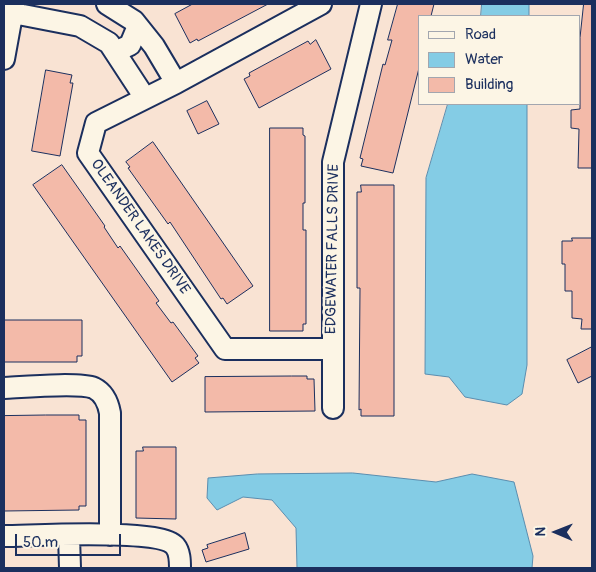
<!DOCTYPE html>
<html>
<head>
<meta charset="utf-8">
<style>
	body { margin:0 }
	#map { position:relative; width:596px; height:572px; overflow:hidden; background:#f9e3d3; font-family:Pangolin,sans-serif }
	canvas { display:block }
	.frame { position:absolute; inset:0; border:5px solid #1b2f5e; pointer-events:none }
	.legend { position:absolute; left:418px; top:15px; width:162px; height:90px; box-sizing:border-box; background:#fcf5e5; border:1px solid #a2a6af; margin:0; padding:6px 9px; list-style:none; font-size:15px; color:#1b2f5e }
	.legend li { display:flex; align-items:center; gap:10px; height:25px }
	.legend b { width:25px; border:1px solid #a2a6af }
	.north { position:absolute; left:531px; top:507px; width:50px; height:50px; -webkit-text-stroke:4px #fcf5e5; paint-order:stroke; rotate:271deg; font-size:14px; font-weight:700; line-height:20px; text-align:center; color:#1b2f5e }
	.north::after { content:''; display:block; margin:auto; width:18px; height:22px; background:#1b2f5e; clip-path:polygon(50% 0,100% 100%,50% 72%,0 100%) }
	.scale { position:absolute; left:15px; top:534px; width:106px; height:22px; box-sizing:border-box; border:2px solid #1b2f5e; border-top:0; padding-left:6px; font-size:15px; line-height:18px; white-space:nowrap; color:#1b2f5e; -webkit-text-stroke:4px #fcf5e5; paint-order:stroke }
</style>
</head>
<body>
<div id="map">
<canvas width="596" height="572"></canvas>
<div class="frame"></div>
<ul class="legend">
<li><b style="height:6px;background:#fcf5e5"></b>Road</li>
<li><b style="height:14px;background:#84cce5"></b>Water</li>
<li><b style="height:14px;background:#f3baa9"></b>Building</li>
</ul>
<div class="north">N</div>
<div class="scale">50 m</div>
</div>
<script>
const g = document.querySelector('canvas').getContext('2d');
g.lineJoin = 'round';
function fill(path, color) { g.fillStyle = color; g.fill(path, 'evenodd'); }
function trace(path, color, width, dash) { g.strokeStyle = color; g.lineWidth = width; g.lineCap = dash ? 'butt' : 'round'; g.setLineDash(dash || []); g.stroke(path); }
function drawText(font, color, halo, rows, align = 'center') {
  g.font = font + ' Pangolin,sans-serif'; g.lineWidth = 5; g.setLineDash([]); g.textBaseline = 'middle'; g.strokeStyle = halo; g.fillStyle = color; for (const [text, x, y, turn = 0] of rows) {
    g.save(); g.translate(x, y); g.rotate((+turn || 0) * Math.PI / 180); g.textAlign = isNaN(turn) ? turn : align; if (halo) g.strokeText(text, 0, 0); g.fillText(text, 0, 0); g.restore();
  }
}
const water = new Path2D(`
	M482,4H529V16H481Z
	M448,104H527V365L522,394L507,405L465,397L449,377L425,374L426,178Z
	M353,473L436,482L472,474L514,482L533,556L532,568H297L296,528L272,500L243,497L217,510L207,498L208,478L257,474Z`);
fill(water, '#84cce5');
trace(water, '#5a8daf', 1);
const building = new Path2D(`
	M193,4H268L198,41L197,39L190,43L175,14Z
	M398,4H434L431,16H420V64L393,173L361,166L363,159L360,158L383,64L385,65L392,40H388Z
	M584,4H592V168H578L579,129L571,128V110L580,109V38Z
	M316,40L331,69L259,108L244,79L250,76L249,73L308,41L310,44Z
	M46,70L72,75L70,83H73L60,156L32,151Z
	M207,101L219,124L198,134L187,111Z
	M270,128H303V135L305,136V203H303V230H306V324H303V331H270Z
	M153,142L253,286L227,304L223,298L221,299L170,222L168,224L128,168L130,167L126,162Z
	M62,165L105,226L104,227L118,248L120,246L159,301L156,303L171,323L173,322L198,356L195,358L199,363L172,382L33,185Z
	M361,185H394V416H361V409L359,410L360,288H357V192H361Z
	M572,238H592V329H581L582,319L572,318V291H565V264H562V241H572Z
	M4,320H82V356H77V362H4Z
	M592,347V376L578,383L567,360Z
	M292,376H307V379H314L315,411L205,412V377Z
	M46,415H79V420H86V506H79V510L4,511V416Z
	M143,447H176V519L136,518V451H143Z
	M245,533L249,549L206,562L202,550L208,548L207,545Z`);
fill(building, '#f3baa9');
trace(building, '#1b2f5e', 1);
const minor = new Path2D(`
	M107,4L134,21L154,46L176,83
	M321,4L176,83L96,123L88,153L225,349H332
	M4,6L13,13L80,26L109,43L145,98
	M115,52L130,45L138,26
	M4,59L14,4
	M4,388C23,387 79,382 94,388C104,393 108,402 110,413V535
	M333,408V162L371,4
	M4,536C33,536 159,528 175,546C180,552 180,561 180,568
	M69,536L70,568`);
trace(minor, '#1b2f5e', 24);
trace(minor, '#fcf5e5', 20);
drawText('15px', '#1b2f5e', '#fcf5e5', [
	["OLEANDER LAKES DRIVE",140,227,55],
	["EDGEWATER FALLS DRIVE",333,249,-89]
]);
</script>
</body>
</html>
